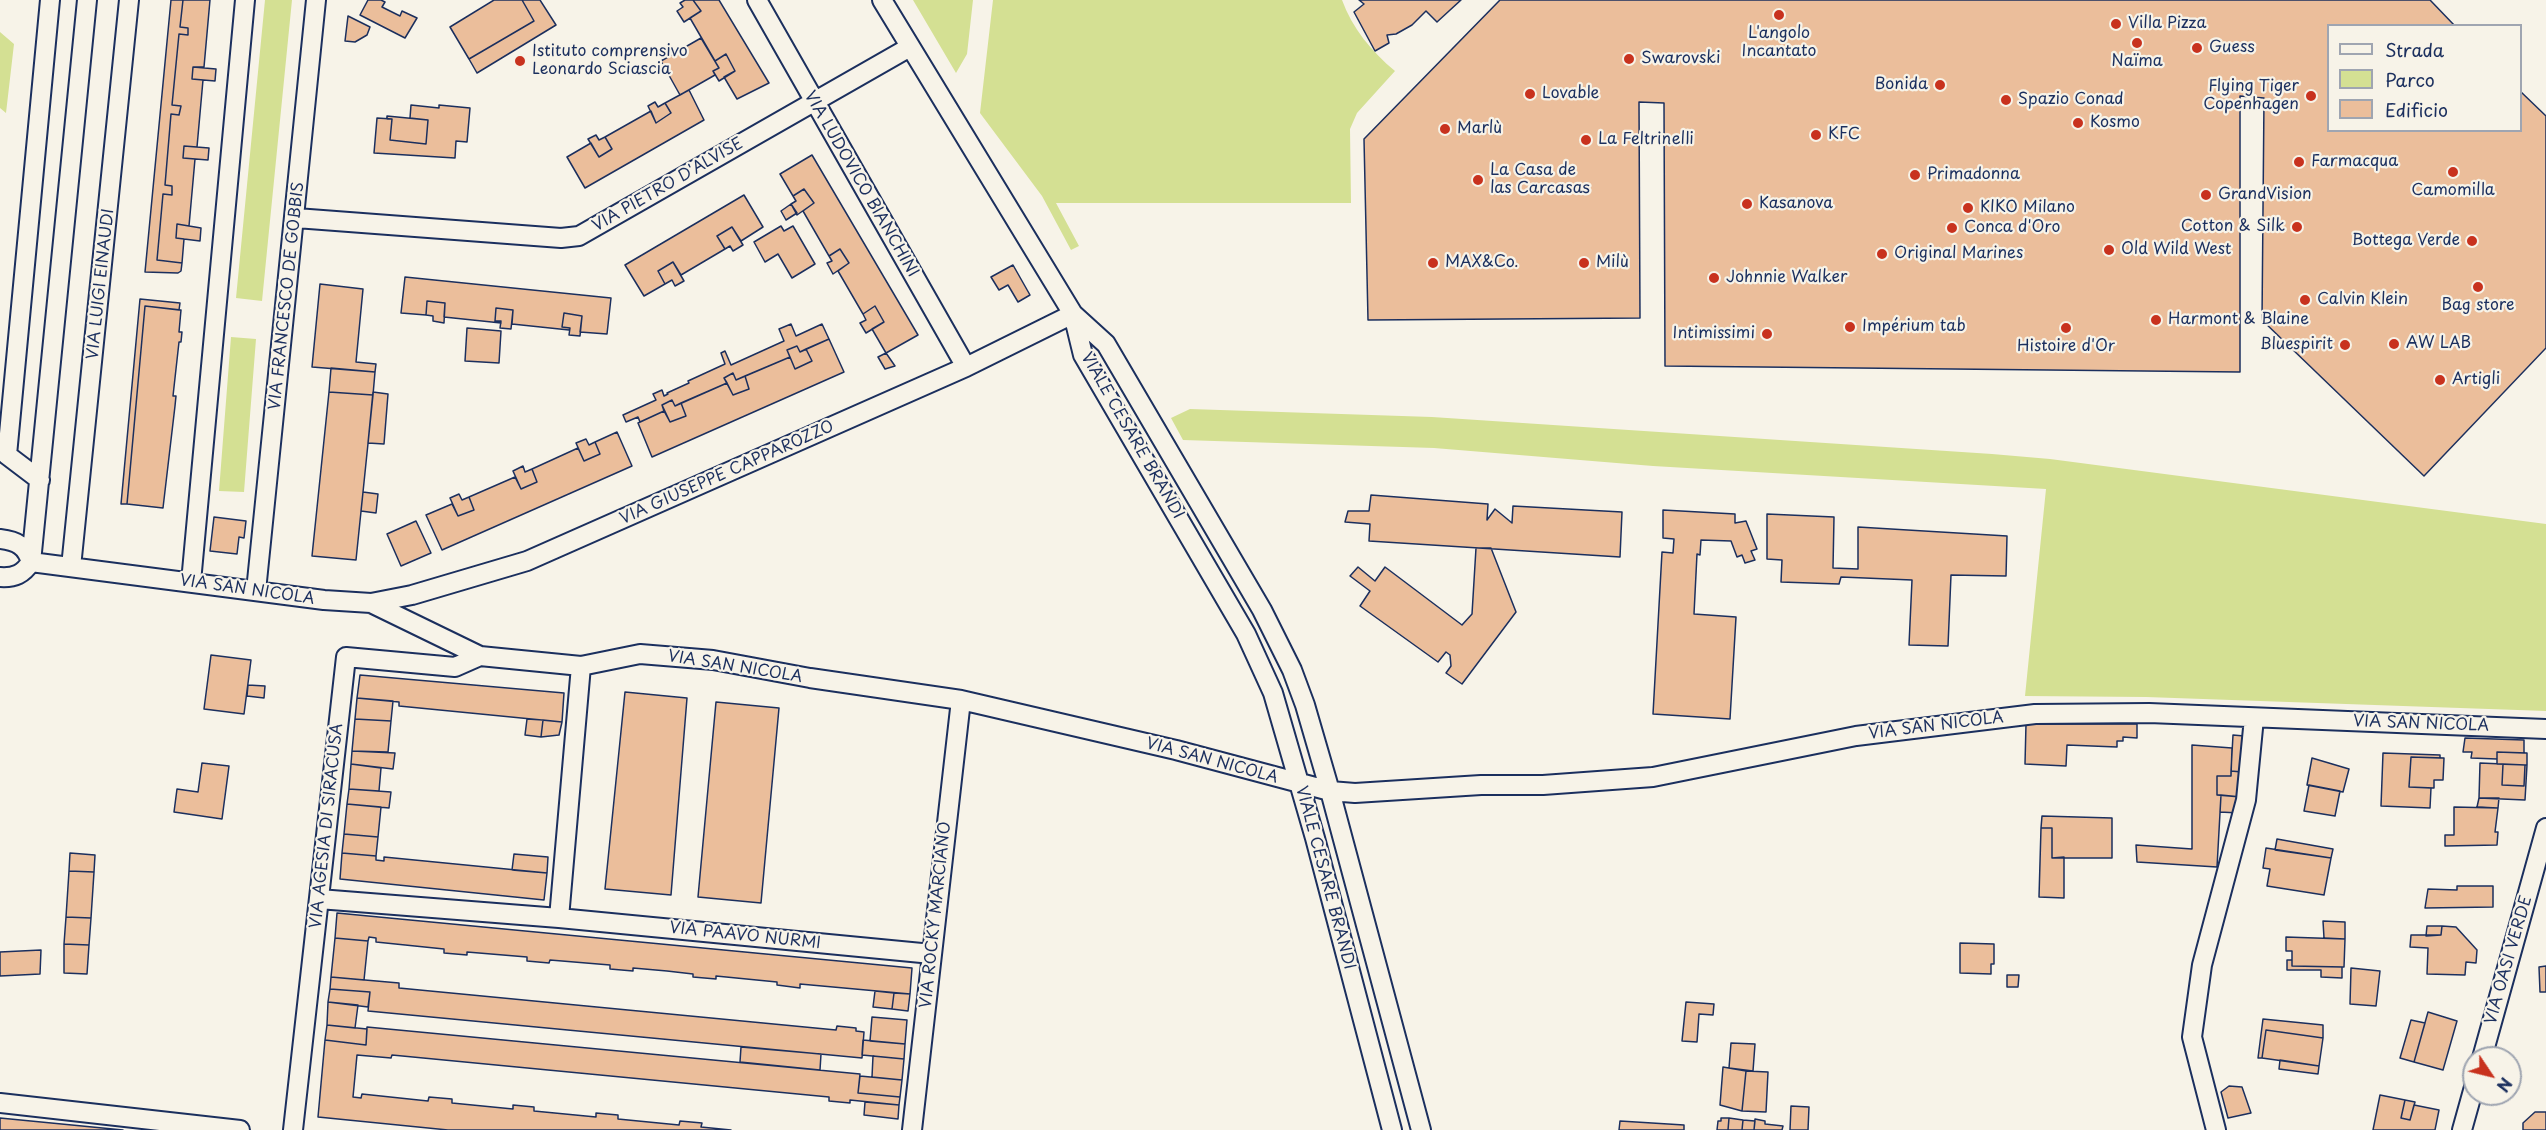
<!DOCTYPE html>
<html>
<head>
<meta charset="utf-8">
<style>
	body { margin:0 }
	#map { position:relative; width:2546px; height:1130px; overflow:hidden; background:#f7f3e8; font-family:"Playpen Sans",sans-serif }
	canvas { display:block }
	.legend { position:absolute; left:2327px; top:24px; width:195px; height:108px; box-sizing:border-box; background:#f7f3e8; border:2px solid #9fa5b1; margin:0; padding:8px 10px; list-style:none; font-size:18px; color:#1b2f5e }
	.legend li { display:flex; align-items:center; gap:12px; height:30px }
	.legend b { width:30px; border:2px solid #9fa5b1 }
	.north { position:absolute; left:2462px; top:1046px; width:60px; height:60px; box-sizing:border-box; background:#f7f3e8; border:2px solid #9fa5b1; border-radius:50%; rotate:125deg; font-size:16px; font-weight:700; line-height:24px; text-align:center; color:#1b2f5e }
	.north::after { content:''; display:block; margin:auto; width:21px; height:27px; background:#c8321e; clip-path:polygon(50% 0,100% 100%,50% 72%,0 100%) }
</style>
</head>
<body>
<div id="map">
<canvas width="2546" height="1130"></canvas>
<ul class="legend">
<li><b style="height:8px;background:#f7f3e8"></b>Strada</li>
<li><b style="height:16px;background:#d4e093"></b>Parco</li>
<li><b style="height:16px;background:#ebbe9b"></b>Edificio</li>
</ul>
<div class="north">N</div>
</div>
<script>
const g = document.querySelector('canvas').getContext('2d');
g.lineJoin = 'round';
function fill(path, color) { g.fillStyle = color; g.fill(path, 'evenodd'); }
function trace(path, color, width, dash) { g.strokeStyle = color; g.lineWidth = width; g.lineCap = dash ? 'butt' : 'round'; g.setLineDash(dash || []); g.stroke(path); }
function drawText(font, color, halo, rows, align = 'center') {
  g.font = font + ' "Playpen Sans",sans-serif'; g.lineWidth = 4.5; g.setLineDash([]); g.textBaseline = 'middle'; g.strokeStyle = halo; g.fillStyle = color; for (const [text, x, y, turn = 0] of rows) {
    g.save(); g.translate(x, y); g.rotate((+turn || 0) * Math.PI / 180); g.textAlign = isNaN(turn) ? turn : align; if (halo) g.strokeText(text, 0, 0); g.fillText(text, 0, 0); g.restore();
  }
}
fill(new Path2D(`
	M265,0H292L262,301L236,298Z
	M913,0H973L967,54L956,73Z
	M993,0H1342C1352,28 1372,52 1395,71L1357,113L1350,129L1351,203H1056L1079,246L1071,250L1042,196L980,113Z
	M0,32L14,44L6,113L0,108Z
	M231,337L256,339L244,492L219,491Z
	M1190,409L1432,417L1992,454L2050,459L2546,524V711L2146,697L2025,696L2046,489L1653,466L1434,448L1183,440L1171,418Z`), '#d4e093');
const building = new Path2D(`
	M171,0H183L180,27L188,28V35L179,34L172,105L181,106L179,115L171,114L165,185L172,186V195L163,194L157,260L182,263L181,271L178,273L145,272Z
	M183,0H210L204,67H193L192,79L203,80L197,147L184,146L183,158L195,159L189,226L177,224L176,238L184,239L182,263L157,260L163,194L172,195V186L165,185L171,114L179,115L181,106L172,105L179,34L188,35V28L180,27Z
	M368,0H381L385,2L382,7L400,16L402,11L417,18L405,38L360,15Z
	M494,0H522L534,21L469,59L450,27Z
	M522,0H540L556,25L477,73L469,59L534,21Z
	M685,0H693L701,11L684,22L677,11L683,7L680,3Z
	M693,0H719L769,83L737,99L724,77L735,71L726,54L715,61L690,18L701,11Z
	M1359,0H1461L1437,22L1426,11L1412,25L1396,34L1387,35L1389,43L1375,51L1354,12L1364,4Z
	M1500,0H2430L2455,26H2328V130H2520V91L2546,116V348L2424,476L2262,320L2264,98L2240,96V372L1665,366L1664,103L1639,102L1640,318L1368,320L1364,139Z
	M348,16L370,27L367,35L355,42L345,41Z
	M701,38L719,68L713,71L715,75L680,95L661,61Z
	M726,54L735,71L719,81L713,71L719,68L715,61Z
	M193,67L216,69L215,81L192,79Z
	M689,90L704,120L585,188L567,157L591,143L599,157L612,149L605,137L651,111L656,123L671,113L665,103Z
	M655,102L658,107L665,103L671,113L656,123L648,106Z
	M411,105L439,108V105L470,108L467,142L456,141L455,158L374,153L377,118L392,119L390,140L426,144L428,120L410,118Z
	M387,116L428,120L426,144L390,140L392,119H387Z
	M596,135L599,140L605,137L612,149L599,157L588,139Z
	M184,146L209,148L208,160L183,158Z
	M812,155L918,335L886,353L872,329L884,322L875,306L863,314L838,271L849,263L840,249L829,256L803,211L814,203L804,189L793,196L780,174Z
	M804,189L814,203L797,215L791,204L796,201L793,196Z
	M744,195L763,227L741,241L732,227L717,236L725,249L681,275L673,262L658,271L665,284L644,296L625,265Z
	M791,204L797,213L786,220L781,211Z
	M177,224L201,228L200,241L176,238Z
	M781,226L784,231L793,226L815,264L792,278L778,254L765,262L754,242Z
	M732,227L743,245L733,251L730,246L725,249L717,236Z
	M840,249L849,263L833,274L827,263L832,261L829,256Z
	M673,262L684,281L675,286L672,280L665,284L658,271Z
	M1013,265L1030,295L1018,302L1008,285L999,290L991,277Z
	M405,277L611,298L607,334L580,332L582,316L564,313L562,327L570,328L569,330L512,324L513,310L496,308L495,321L501,323L444,317L445,303L427,301L426,315L401,313Z
	M320,284L363,289L356,362L376,364L375,372L312,367Z
	M140,299L180,303L179,310L145,306L127,504H121Z
	M427,301L445,303L444,323L433,321V316L426,315Z
	M145,306L181,310L179,332H182L181,342H179L173,396H176L175,406L163,508L127,504Z
	M875,306L884,322L866,333L860,323L866,320L863,314Z
	M496,308L513,310L511,329L500,328L501,321H495Z
	M564,313L582,316L580,336L569,335L570,328L562,327Z
	M791,324L796,336L822,324L829,339L800,352L797,346L787,350L790,357L736,380L733,373L724,378L727,383L675,406L672,400L662,405L664,411L640,422L638,417L626,422L623,415L656,400L653,394L662,390L664,396L668,394L667,393L689,383L688,381L725,364L721,353L725,351L731,365L784,341L779,329Z
	M467,328L501,331L499,363L465,361Z
	M829,339L844,372L652,457L638,423L664,411L670,422L686,416L681,403L727,383L733,395L749,389L745,376L790,357L795,369L812,361L806,349Z
	M797,346L800,352L806,349L812,361L795,369L787,350Z
	M886,353L895,366L885,369L878,357Z
	M331,368L375,372L373,395L329,392Z
	M733,373L736,380L745,376L749,389L733,395L724,378Z
	M329,392L373,395L356,560L312,556Z
	M373,392L388,394L384,444L368,443Z
	M672,400L675,406L681,403L686,416L670,422L662,405Z
	M617,432L632,466L442,550L426,515L452,504L458,516L474,510L469,497L515,477L521,489L537,482L532,469L578,448L584,461L600,454L595,442Z
	M586,439L589,445L595,442L600,454L584,461L576,443Z
	M523,466L525,472L532,469L537,482L521,489L513,471Z
	M363,492L378,494L376,513L361,511Z
	M459,494L462,500L469,497L474,510L458,516L450,498Z
	M1371,495L1488,504L1487,520L1495,509L1512,523L1513,506L1622,512L1620,557L1369,541L1370,524L1345,522L1348,511H1369Z
	M1663,510L1735,514V523L1746,521L1757,549L1751,551L1755,560L1745,563L1742,555L1737,557L1731,541L1701,540L1700,555L1697,554L1694,614L1736,617L1730,719L1653,714L1662,552L1673,553L1674,539L1663,538Z
	M1767,514L1834,517L1833,568L1858,569V527L2007,536L2006,576L1951,575L1948,646L1909,645L1912,580L1841,577L1839,584L1781,582L1782,560L1767,559Z
	M214,517L246,521L244,538L239,537L237,554L210,551Z
	M416,521L431,553L401,566L387,534Z
	M1476,548H1491L1516,612L1462,684L1446,673L1451,666L1450,655L1446,652L1438,662L1360,606L1370,591L1350,576L1358,567L1375,581L1385,567L1462,625L1472,614Z
	M211,655L251,660L244,714L204,709Z
	M360,675L564,693L562,722L399,706V702L357,698Z
	M248,685L265,686L264,698L247,696Z
	M625,692L687,698L671,895L605,889Z
	M357,698L393,701L391,721L355,719Z
	M716,702L779,708L761,903L698,897Z
	M355,719L391,721L388,752L352,751Z
	M527,719L543,720L541,737L525,735Z
	M543,720L562,722L559,735L541,737Z
	M2026,724H2137V738L2123,737V741H2117V747L2067,745L2066,766L2025,764Z
	M2233,735L2244,736L2242,772L2231,771Z
	M2465,738L2524,740V753L2497,752V759L2471,758L2472,752H2463Z
	M2192,745L2232,748L2231,776H2217V795H2221L2217,867L2137,862L2136,845L2192,849Z
	M352,751L395,753L393,769L351,764Z
	M2497,752L2527,753V765L2497,764Z
	M2383,753L2440,755V758L2411,757L2409,787L2431,788L2430,808L2381,806Z
	M2411,757L2444,758L2443,780H2434V788L2409,787Z
	M2312,758L2349,769L2343,792L2307,785Z
	M202,763L229,766L222,819L174,812L177,789L198,792Z
	M2480,763L2503,764L2502,785L2524,786L2525,765H2527L2525,800L2479,798Z
	M351,764L381,768L379,791L349,789Z
	M2503,764L2525,765L2524,786L2502,785Z
	M2231,771L2242,772L2241,797L2217,795V776H2231Z
	M2309,785L2340,791L2335,816L2304,811Z
	M349,789L391,792L389,808L347,804Z
	M2221,795L2241,797L2239,813L2220,812Z
	M2479,798H2499L2498,808L2477,807Z
	M347,804L381,807L378,837L344,834Z
	M2454,807L2498,808L2495,832H2498L2497,845L2445,846V835H2454Z
	M2042,816L2112,818V858H2052V828H2041Z
	M2041,828H2052V858L2064,857V898L2039,897Z
	M344,834L378,837L376,856L342,853Z
	M2277,839L2333,849L2331,858L2275,850Z
	M2266,848L2331,858L2324,895L2267,886L2270,869L2263,868Z
	M70,853L95,855L94,872L69,871Z
	M342,853L376,856V860L384,861V857L547,873L544,900L340,879Z
	M514,854L548,857L547,873L512,870Z
	M69,871L94,872L91,918L66,917Z
	M2457,886H2493V907L2425,908L2428,889L2457,890Z
	M337,913L912,968L910,994L800,984V988L777,985V982L716,976V979L693,977V974L667,971L633,968V971L610,969V965L550,960L549,963L527,961V957L467,952V955L444,953V949L376,942V938L369,937L368,941L335,938Z
	M66,917L91,918L89,945L64,944Z
	M2323,921L2345,922V939L2324,938Z
	M2427,926H2442L2441,935L2426,936Z
	M2442,926L2456,927L2477,950L2476,963L2466,962L2465,975L2427,974L2428,948L2410,947L2411,935H2441Z
	M2286,937L2345,939L2344,967L2292,966V951H2286Z
	M335,938L368,941L364,980L331,977Z
	M1960,943L1994,944V964H1991V974L1960,973Z
	M64,944L89,945L87,974L64,973Z
	M41,950L40,974L0,976V952Z
	M2287,960H2292V966L2342,967V978L2321,977V970H2287Z
	M2546,966V992H2540L2539,967Z
	M2351,968L2380,971L2376,1006L2350,1004Z
	M2007,975H2019L2018,987H2007Z
	M331,977L399,983V988L836,1030L837,1026L856,1028V1031L864,1032L862,1058L368,1011L370,992L330,989Z
	M330,989L370,992L368,1007L328,1002Z
	M875,991L894,993L892,1009L873,1007Z
	M894,993L910,994L908,1011L892,1009Z
	M328,1002L358,1005L355,1028L327,1025Z
	M1686,1002L1714,1004L1713,1015L1699,1014L1697,1042L1682,1041Z
	M2428,1012L2457,1021L2443,1070L2414,1062Z
	M872,1017L907,1020L905,1044L870,1041Z
	M2263,1019L2323,1025V1038L2266,1030L2262,1058H2258Z
	M2411,1020L2425,1023L2414,1062L2400,1058Z
	M327,1025L367,1029L366,1045L325,1040Z
	M367,1027L860,1074L858,1093L900,1097L899,1105L850,1100V1103L829,1101V1097L392,1055L391,1058L357,1055L353,1097L361,1098L362,1094L428,1101L429,1097L452,1099V1103L513,1109V1105L534,1107V1111L596,1117V1113L618,1115V1119L679,1125L680,1121L702,1123L701,1127L731,1130H448L318,1117L325,1040L366,1045Z
	M2266,1030L2323,1038L2319,1066L2262,1058Z
	M863,1040L905,1044L904,1059L862,1055Z
	M1731,1043L1755,1044L1753,1071L1729,1068Z
	M741,1047L821,1054L820,1070L740,1062Z
	M873,1056L904,1059L902,1080L872,1077Z
	M2280,1060L2319,1066L2318,1074L2279,1069Z
	M1723,1067L1746,1071L1742,1111L1720,1105Z
	M1746,1071L1768,1072L1766,1112L1742,1111Z
	M860,1076L902,1080L900,1097L858,1093Z
	M2229,1086L2242,1087L2251,1113L2228,1118L2221,1092Z
	M2380,1095L2405,1100L2401,1118L2410,1120L2414,1105L2439,1110L2435,1130H2373Z
	M2405,1100L2415,1102L2410,1120L2401,1118Z
	M865,1102L899,1105L898,1119L864,1115Z
	M1791,1106L1809,1107L1808,1130H1790Z
	M2535,1112H2546V1130H2523V1123Z
	M0,1118L123,1130H0Z
	M1721,1118H1729L1728,1130H1717L1718,1121H1721Z
	M1729,1118L1743,1120L1742,1130H1728Z
	M1755,1119L1765,1121V1124L1783,1126L1782,1130H1754Z
	M1743,1120L1755,1121L1754,1130H1742Z
	M1620,1121L1684,1125V1130H1619Z`);
fill(building, '#ebbe9b');
trace(building, '#1b2f5e', 1.5);
const minor = new Path2D(`
	M757,0L966,367
	M882,0L1073,314L1106,344L1262,610L1292,670L1305,705L1330,791L1421,1130
	M296,218L561,238L579,236L910,47
	M1073,314L1083,355L1246,634L1273,693L1315,838L1392,1130
	M40,480L7,455L50,0
	M0,539C17,541 26,546 31,562
	M31,562L324,600L371,603L480,656L581,666L640,654L713,660L810,678L961,700L1176,750L1330,791L1355,793L1481,785H1543L1653,777L1856,736L2035,714L2149,713L2546,729
	M31,562L87,0
	M71,567L129,0
	M0,577C15,578 23,574 31,562
	M191,582L245,0
	M256,591L316,0
	M371,603L412,595L527,561L966,367L1073,314
	M319,899L559,918L932,954
	M559,918L581,666
	M2482,1058L2546,828
	M0,1103L240,1130
	M293,1130L346,657L455,667L480,656
	M912,1130L961,700
	M2216,1130L2192,1037L2202,965L2246,800L2254,718
	M2462,1130L2474,1087`);
trace(minor, '#1b2f5e', 22);
trace(minor, '#f7f3e8', 18);
for (const [x, y, r, color] of [
	[1779,15,6,"#c8321e"],
	[2116,24,6,"#c8321e"],
	[2137,43,6,"#c8321e"],
	[2197,48,6,"#c8321e"],
	[1629,59,6,"#c8321e"],
	[520,61,6,"#c8321e"],
	[1940,85,6,"#c8321e"],
	[1530,94,6,"#c8321e"],
	[2311,96,6,"#c8321e"],
	[2006,100,6,"#c8321e"],
	[2078,123,6,"#c8321e"],
	[1445,129,6,"#c8321e"],
	[1816,135,6,"#c8321e"],
	[1586,140,6,"#c8321e"],
	[2299,162,6,"#c8321e"],
	[2453,172,6,"#c8321e"],
	[1915,175,6,"#c8321e"],
	[1478,180,6,"#c8321e"],
	[2206,195,6,"#c8321e"],
	[1747,204,6,"#c8321e"],
	[1968,208,6,"#c8321e"],
	[2297,227,6,"#c8321e"],
	[1952,228,6,"#c8321e"],
	[2472,241,6,"#c8321e"],
	[2109,250,6,"#c8321e"],
	[1882,254,6,"#c8321e"],
	[1433,263,6,"#c8321e"],
	[1584,263,6,"#c8321e"],
	[1714,278,6,"#c8321e"],
	[2478,287,6,"#c8321e"],
	[2305,300,6,"#c8321e"],
	[2156,320,6,"#c8321e"],
	[1850,327,6,"#c8321e"],
	[2066,328,6,"#c8321e"],
	[1767,334,6,"#c8321e"],
	[2394,344,6,"#c8321e"],
	[2345,345,6,"#c8321e"],
	[2440,380,6,"#c8321e"]
]) { const dot = new Path2D(); dot.arc(x, y, r, 0, 2 * Math.PI); g.fillStyle = color; g.fill(dot); trace(dot, '#f7f3e8', 2); }
drawText('16px', '#1b2f5e', '#f7f3e8', [
	["Villa Pizza",2128,24],
	["L'angolo",1779,34,"center"],
	["Incantato",1779,52,"center"],
	["Guess",2209,48],
	["Istituto comprensivo",532,52],
	["Leonardo Sciascia",532,70],
	["Swarovski",1641,59],
	["Naïma",2137,62,"center"],
	["Bonida",1928,85,"right"],
	["Flying Tiger",2299,87,"right"],
	["Copenhagen",2299,105,"right"],
	["Lovable",1542,94],
	["Spazio Conad",2018,100],
	["Kosmo",2090,123],
	["Marlù",1457,129],
	["KFC",1828,135],
	["La Feltrinelli",1598,140],
	["Farmacqua",2311,162],
	["La Casa de",1490,171],
	["las Carcasas",1490,189],
	["Primadonna",1927,175],
	["Camomilla",2453,191,"center"],
	["GrandVision",2218,195],
	["Kasanova",1759,204],
	["KIKO Milano",1980,208],
	["Cotton & Silk",2285,227,"right"],
	["Conca d'Oro",1964,228],
	["Bottega Verde",2460,241,"right"],
	["Old Wild West",2121,250],
	["Original Marines",1894,254],
	["MAX&Co.",1445,263],
	["Milù",1596,263],
	["Johnnie Walker",1726,278],
	["Calvin Klein",2317,300],
	["Bag store",2478,306,"center"],
	["Harmont & Blaine",2168,320],
	["Impérium tab",1862,327],
	["Intimissimi",1755,334,"right"],
	["AW LAB",2406,344],
	["Bluespirit",2333,345,"right"],
	["Histoire d'Or",2066,347,"center"],
	["Artigli",2452,380]
], 'left');
drawText('16px', '#1b2f5e', '#f7f3e8', [
	["VIA LUDOVICO BIANCHINI",861,184,60],
	["VIA PIETRO D'ALVISE",668,185,-30],
	["VIA LUIGI EINAUDI",101,284,-84],
	["VIA FRANCESCO DE GOBBIS",287,296,-84],
	["VIALE CESARE BRANDI",1132,436,60],
	["VIA GIUSEPPE CAPPAROZZO",727,473,-24],
	["VIA SAN NICOLA",247,590,8],
	["VIA SAN NICOLA",735,667,9],
	["VIA SAN NICOLA",2421,724,2],
	["VIA SAN NICOLA",1936,726,-7],
	["VIA SAN NICOLA",1212,761,15],
	["VIA AGESIA DI SIRACUSA",327,826,-84],
	["VIALE CESARE BRANDI",1325,878,75],
	["VIA ROCKY MARCIANO",936,915,-84],
	["VIA PAAVO NURMI",745,936,6],
	["VIA OASI VERDE",2509,960,-74]
]);
</script>
</body>
</html>
